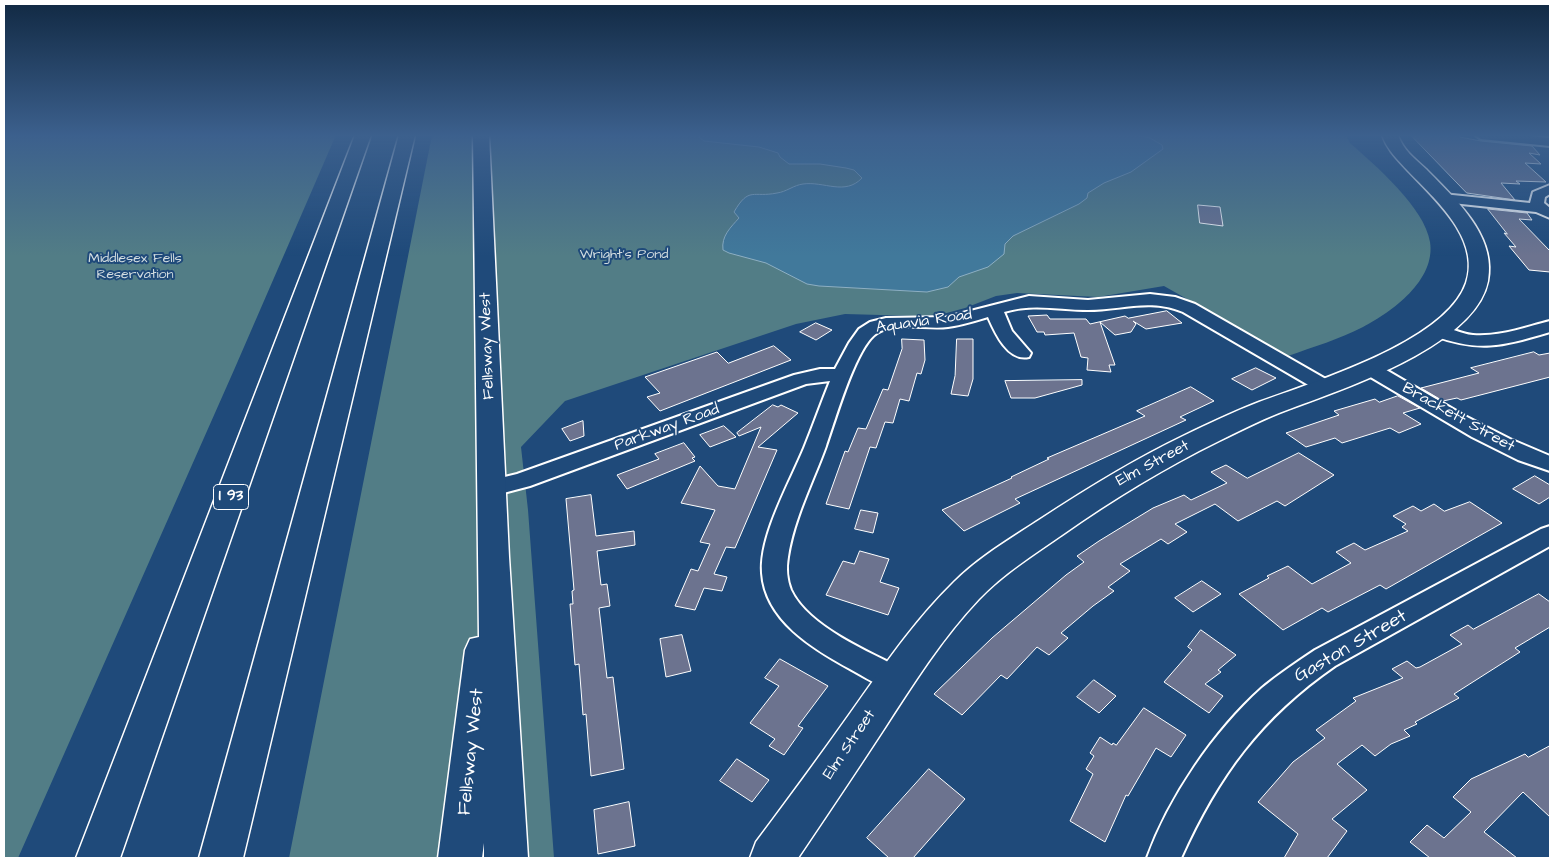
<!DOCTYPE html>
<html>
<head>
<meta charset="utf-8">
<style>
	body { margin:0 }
	#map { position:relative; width:1554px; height:862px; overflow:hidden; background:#1f4a7a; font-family:"Architects Daughter",sans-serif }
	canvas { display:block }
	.frame { position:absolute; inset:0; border:5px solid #fff; pointer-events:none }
</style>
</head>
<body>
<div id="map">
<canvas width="1554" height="862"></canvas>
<div class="frame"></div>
</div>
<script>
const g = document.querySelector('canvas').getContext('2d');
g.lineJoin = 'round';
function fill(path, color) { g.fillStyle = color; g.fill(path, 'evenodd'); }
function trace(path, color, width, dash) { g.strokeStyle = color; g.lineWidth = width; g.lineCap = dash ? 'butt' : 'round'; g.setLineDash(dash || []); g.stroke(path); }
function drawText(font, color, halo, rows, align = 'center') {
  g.font = font + ' "Architects Daughter",sans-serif'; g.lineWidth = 4; g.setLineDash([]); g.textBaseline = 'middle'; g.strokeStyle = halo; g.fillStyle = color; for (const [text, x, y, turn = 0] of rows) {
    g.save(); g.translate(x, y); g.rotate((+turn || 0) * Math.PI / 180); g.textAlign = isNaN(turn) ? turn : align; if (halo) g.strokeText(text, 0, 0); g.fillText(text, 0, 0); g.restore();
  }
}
fill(new Path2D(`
	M4,135H336L234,370L18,858H4Z
	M432,135H1346L1350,143C1375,165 1425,208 1430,242C1436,280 1392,312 1363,327C1340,339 1313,347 1288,356L1164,286L1098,297L1017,293L996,296L965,308L943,314L917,316L845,314L796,324L565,401L521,447L528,510L554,858H289Z`), '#527d86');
const water = new Path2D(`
	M703,135H1136L1150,138L1162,145L1163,149L1131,172L1104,183L1088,193L1087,198L1079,204L1013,236L1005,244L1004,254L988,267L959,277L948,287L927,292L819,286L807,284L766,263L729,253L723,250C721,236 731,227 739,218L734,212C749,186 753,198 777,193C786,192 794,185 803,184C824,181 845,196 862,178L854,170L846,168L820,164H789L780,157L778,153L759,147L704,141L699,137Z`);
fill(water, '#41799b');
trace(water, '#8dafc3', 1);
const building = new Path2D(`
	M1411,135H1460V137L1481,141L1532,146L1540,155L1529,153L1541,164L1525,163L1546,182L1516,181L1520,184L1501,183L1515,200L1467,193Z
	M1198,205L1220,207L1223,226L1200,223Z
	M1488,209L1527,213L1532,220L1519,219L1550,251V272L1529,270L1509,246L1516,247L1504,233L1507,234Z
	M1167,311L1182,323L1146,329L1133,321L1136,324L1131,332L1115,335L1100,322L1115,365H1109L1111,372L1087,370L1088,358L1081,357L1074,333L1045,335L1044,332H1037L1028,316L1047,315L1050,319H1086L1090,324L1125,316L1128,318Z
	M816,323L832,330L816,340L800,332Z
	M902,339L924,340L925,360L921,374L917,373L909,401L900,399L893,423L885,422L876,448L870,447L849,509L826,504L845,451L848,452L858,428L866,429L883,389L888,390L902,349Z
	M957,339H973V379L968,396L951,394L955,376Z
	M774,346L791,360L660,411L647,397L660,393L645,377L717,352L728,363Z
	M1534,352L1539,355L1550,353V377L1461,400L1457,398L1443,401L1421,388L1479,373L1471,368Z
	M1256,368L1276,378L1252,390L1232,379Z
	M1082,380V385L1035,398H1011L1005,381Z
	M1191,387L1214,401L1180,417L1186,420L1015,499L1020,503L964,531L942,510L1012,478L1011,477L1049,459L1047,458L1145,416L1137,411Z
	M1398,396L1420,408L1403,413L1421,424L1399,433L1390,428L1342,443L1335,438L1306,447L1286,433L1339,415L1334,411L1375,399L1379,402Z
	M773,405L778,407L781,405L798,413L758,447L777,450L735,548L726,547L714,574L727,577L722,591L704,588L695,610L675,606L691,569L698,571L710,544L700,542L715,510L681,503L700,466L718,486L735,489L761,427L739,436L737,433Z
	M583,421L584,436L570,441L562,429Z
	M724,426L736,437L710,447L700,435Z
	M684,443L695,457L692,458L695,461L627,489L617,475L659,459L655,454Z
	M1299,453L1334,475L1285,506L1277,501L1238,521L1215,504L1175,524L1187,532L1168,544L1161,539L1120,564L1130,571L1108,587L1114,591L1093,606L1061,633L1068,638L1049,655L1037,647L1007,679L1001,675L962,715L934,694L992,638L1066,575L1084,562L1077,556L1099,541L1153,508L1184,495L1191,500L1227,483L1211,472L1226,465L1247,478Z
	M1535,476L1550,485V497L1539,504L1513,489Z
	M591,495L596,536L634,531L635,545L597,551L601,585L607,584L610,606L599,608L607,678L613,677L624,769L591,776L586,714L583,715L579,664L575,665L570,604H573L572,591L574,590L566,499Z
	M1470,502L1502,523L1386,589L1380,585L1328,612L1322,608L1283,630L1239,594L1269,578L1267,576L1288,566L1312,584L1351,563L1336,552L1354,543L1365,550L1408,531L1402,527L1406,524L1393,516L1413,506L1421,511L1434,504L1444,511Z
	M861,510L878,513L873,533L855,529Z
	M860,551L889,559L880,582L899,588L888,615L826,595L843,561L854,564Z
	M1202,581L1221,594L1193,612L1175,598Z
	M1539,594L1550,602V627L1515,648L1520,652L1454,694L1459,698L1415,722L1417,724L1404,730L1410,736L1391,744L1375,756L1362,745L1337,764L1367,790L1332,819L1347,831L1327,858H1284L1298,834L1258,802L1293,762L1325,738L1316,730L1356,701L1353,698L1403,678L1392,669L1407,661L1416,668L1420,667L1462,644L1450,635L1468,625L1473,629Z
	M1201,630L1236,655L1218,670L1221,672L1205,684L1223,696L1209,713L1164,682L1192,650L1188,647Z
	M682,635L691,671L666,677L660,639Z
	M780,659L828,686L798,726L803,728L784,755L769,746L775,739L750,723L779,686L765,678Z
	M1094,680L1116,696L1099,713L1077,697Z
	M1144,708L1186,735L1171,757L1156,748L1128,796L1126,795L1105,842L1070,821L1093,774L1086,769L1094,756L1090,753L1100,737L1112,745L1113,743L1116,745Z
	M1550,746V817L1523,792L1484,832L1517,858H1430L1410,842L1427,825L1444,838L1471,812L1453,797L1471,779L1525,754L1528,757Z
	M737,759L769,780L752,802L720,781Z
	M929,769L965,799L913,858H889L867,838Z
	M629,802L635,846L598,854L594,810Z`);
fill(building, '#6c738f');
trace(building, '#fff', 1);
const street = new Path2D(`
	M1475,135H1521L1550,138V146L1481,139Z
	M1550,185V194L1545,197L1544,203L1550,208V218L1536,212L1443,202L1438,201L1436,198L1438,195L1443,194L1530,203L1533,192Z
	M1150,294L1175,297L1195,304L1331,382L1334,386L1331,390L1324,392L1317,390L1183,312C1149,298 1123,310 1088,310C1059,310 1033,303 1004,312L1012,331L1031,353L1029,357C1008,362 995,333 988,317C975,321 962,325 948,327C926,330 897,321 877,333C856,346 835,421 826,446C813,482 794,518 788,557C786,568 787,580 791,590C808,627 870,652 904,670L908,679L904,688L894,691C879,686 864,677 850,669C813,649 765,620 762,573C759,536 790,482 804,448C813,426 821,403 830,381L806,384L530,486L492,496L484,494L481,488L484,482L517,474L794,375L820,369H835L849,343L859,329L870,322L886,318L947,317L1029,296L1088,300Z
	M1550,321V332C1502,346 1480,353 1432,335L1429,331L1432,327C1446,324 1459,334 1473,335C1500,337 1525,327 1550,321Z
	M1369,362L1376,364L1465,416L1510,439L1550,456V471L1518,460L1472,437L1362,372L1359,368L1362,364Z
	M1550,526V546L1335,666C1261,717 1218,776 1181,858H1147C1169,797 1214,731 1262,688C1279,674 1297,662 1315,650L1541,529Z`);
const secondary = new Path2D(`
	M473,135H489L509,557L528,858H484V843L482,858H438L465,650L470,639L479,637Z
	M1382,135H1398C1403,150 1415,159 1426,169C1454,198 1497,235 1488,281C1475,348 1336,391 1279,413C1259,421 1239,431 1219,441C1164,468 1112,500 1062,535C1033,555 1003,574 979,599C942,638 913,684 884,729C856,772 827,815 798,858H750L756,842C788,799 820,756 851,712C883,667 914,621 954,582C979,557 1010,539 1039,520C1086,489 1133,460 1183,436C1208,424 1233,412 1259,402C1313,382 1446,342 1466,283C1481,239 1435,199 1408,171C1398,160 1387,150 1382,135Z`);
const highway = new Path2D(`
	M355,135H371L120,858H76Z
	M399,135H415L243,858H199Z`);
trace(street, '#fff', 4);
trace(secondary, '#fff', 3);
trace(highway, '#fff', 3);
fill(street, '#1f4a7a');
fill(secondary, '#1f4a7a');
fill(highway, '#1f4a7a');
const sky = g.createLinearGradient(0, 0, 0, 256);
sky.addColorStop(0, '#112943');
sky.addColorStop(0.53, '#3c608d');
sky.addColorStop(1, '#3c608d00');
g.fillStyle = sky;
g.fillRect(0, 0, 1554, 256);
drawText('14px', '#d4dee1', '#1f4a7a', [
	["Wright's Pond",624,255],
	["Middlesex Fells",135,259],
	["Reservation",135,275]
]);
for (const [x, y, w] of [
	[231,497,35]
]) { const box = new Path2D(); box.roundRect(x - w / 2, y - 12.5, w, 25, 4); g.fillStyle = '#1f4a7a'; g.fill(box); trace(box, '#fff', 1); }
drawText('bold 15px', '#fff', null, [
	["I 93",231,497]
]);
drawText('16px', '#fff', '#1f4a7a', [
	["Aquavia Road",924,322,-8],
	["Fellsway West",488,346,-92],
	["Brackett Street",1458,418,29],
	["Parkway Road",667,428,-20],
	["Elm Street",1153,464,-28],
	["Elm Street",850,745,-56]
]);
drawText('19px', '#fff', '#1f4a7a', [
	["Gaston Street",1351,647,-30],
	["Fellsway West",472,752,-84]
]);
</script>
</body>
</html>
